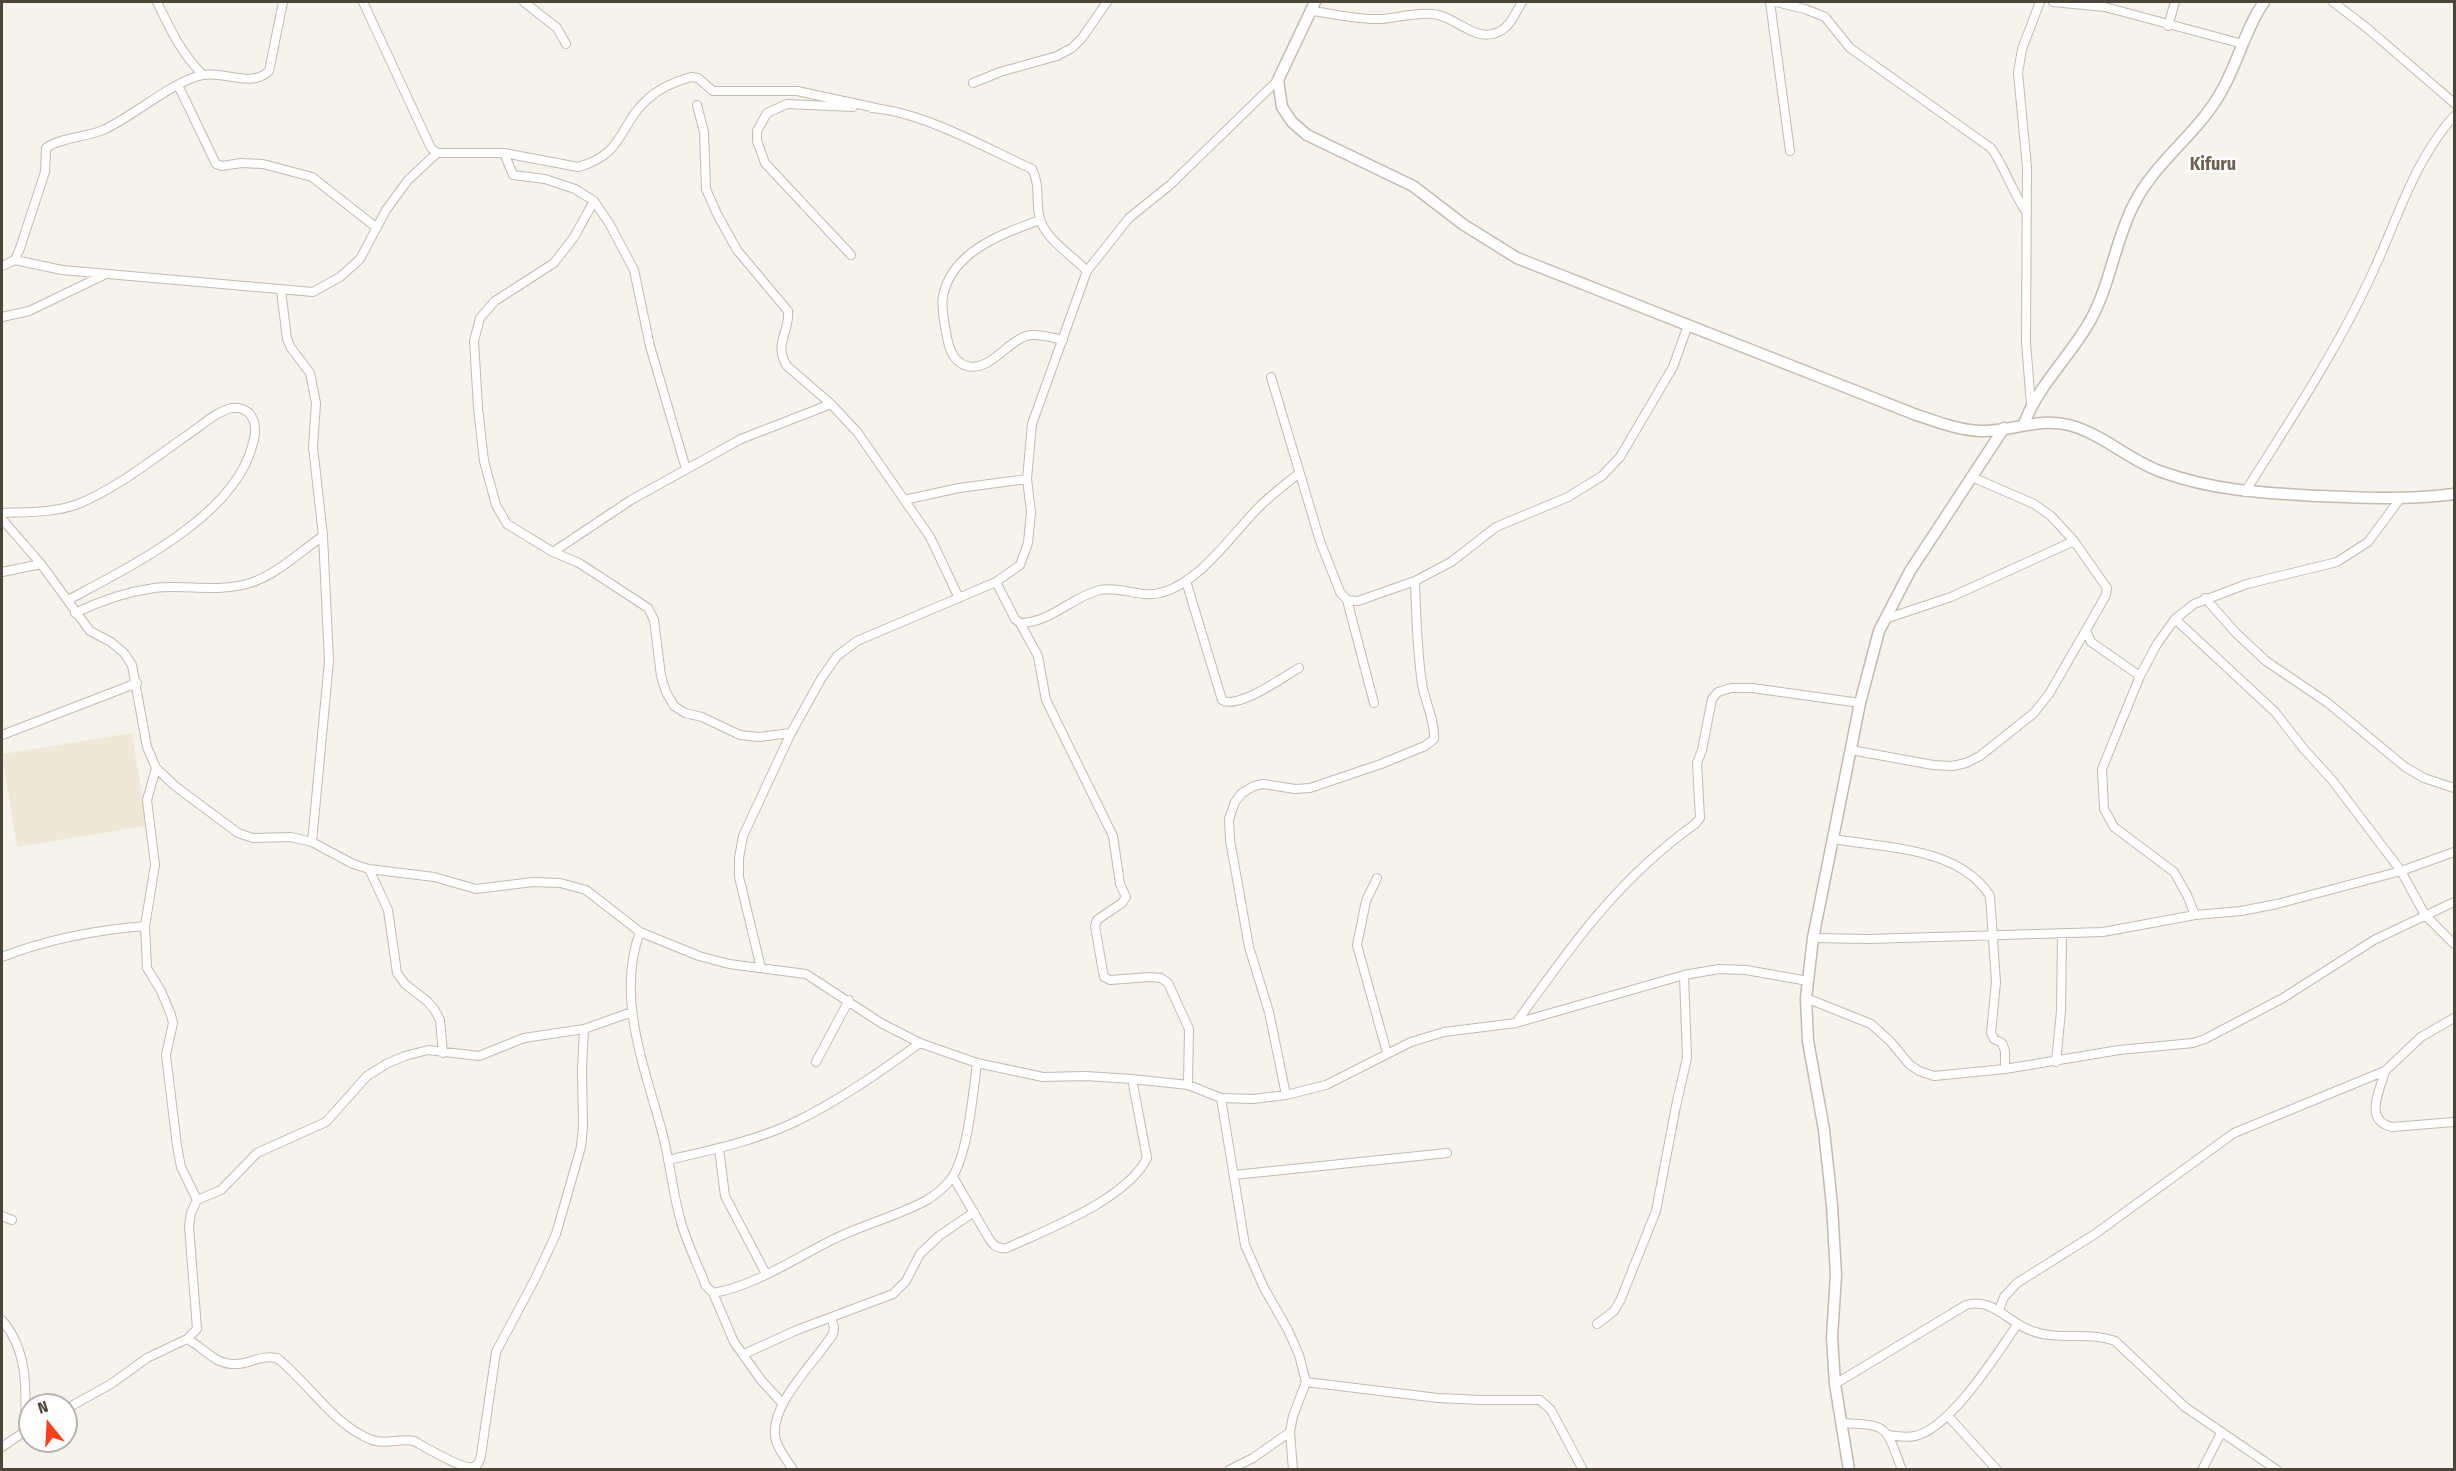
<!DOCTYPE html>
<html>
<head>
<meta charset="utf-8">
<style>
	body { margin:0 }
	#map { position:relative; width:2456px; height:1471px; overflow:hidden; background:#f6f3ec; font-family:"Fira Sans Condensed",sans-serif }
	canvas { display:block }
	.frame { position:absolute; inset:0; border:3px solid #4b4439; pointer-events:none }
	.north { position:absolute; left:18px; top:1393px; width:60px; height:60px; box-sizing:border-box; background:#fff; border:2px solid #b7b4b0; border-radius:50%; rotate:342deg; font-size:16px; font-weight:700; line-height:24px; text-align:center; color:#4b4439 }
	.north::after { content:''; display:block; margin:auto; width:21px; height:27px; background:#fc3f1d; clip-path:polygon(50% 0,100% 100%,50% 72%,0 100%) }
</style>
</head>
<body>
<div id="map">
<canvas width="2456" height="1471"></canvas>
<div class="frame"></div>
<div class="north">N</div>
</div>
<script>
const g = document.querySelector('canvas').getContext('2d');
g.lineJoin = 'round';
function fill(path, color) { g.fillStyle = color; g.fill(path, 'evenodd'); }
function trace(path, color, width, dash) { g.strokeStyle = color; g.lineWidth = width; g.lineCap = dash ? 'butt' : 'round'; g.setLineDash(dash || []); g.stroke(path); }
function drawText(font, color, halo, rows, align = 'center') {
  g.font = font + ' "Fira Sans Condensed",sans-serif'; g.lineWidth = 5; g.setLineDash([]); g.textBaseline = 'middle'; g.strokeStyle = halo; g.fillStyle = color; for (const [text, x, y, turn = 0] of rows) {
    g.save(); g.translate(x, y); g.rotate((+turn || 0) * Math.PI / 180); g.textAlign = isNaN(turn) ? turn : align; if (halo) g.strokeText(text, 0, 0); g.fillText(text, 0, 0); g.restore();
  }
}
fill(new Path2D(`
	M132,733L147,826L17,847L2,754Z`), '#efe8d6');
const minor = new Path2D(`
	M157,2C170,29 181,53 203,75
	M363,2L431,148L437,153H504L578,167C625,155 619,123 649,98C660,88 677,81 691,77L698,78L713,91H797L876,108
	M524,2L557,28L566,44
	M1770,2L1790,151
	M1776,2L1805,9L1825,17L1850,48L1991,148C2005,167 2012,192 2027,213
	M2053,2L2105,7L2243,44
	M2333,2L2367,28L2454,103
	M1313,11C1335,14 1359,20 1381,19C1398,18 1415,12 1432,14C1453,15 1472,39 1492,34C1509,31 1514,15 1522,2
	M2168,26L2175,2
	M973,83L1000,72L1057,56L1072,48L1082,38L1107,2
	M178,85L216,164L222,166L241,163L263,164L312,177L377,228
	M697,105L704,132L706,189L717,214L737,250L788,311C790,333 773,344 787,366L831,404L858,433L930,537L959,598
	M872,108C923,112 986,148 1032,169C1041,186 1035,202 1040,219C1046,240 1073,256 1087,271
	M504,153L513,175L545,179L575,189L594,201L609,223L634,270L650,346L686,469
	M594,201L574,237L554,263L495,301L480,318L474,341L478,408L484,461L496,505L507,524L553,552L579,563L648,608L654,620L661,676L666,692L674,706L685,713L702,717L740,735L759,737L791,733
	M1040,220C1002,234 952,251 943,296C941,307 944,321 946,332C948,345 952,362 967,366C992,372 1008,338 1031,335C1042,334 1053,338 1063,340
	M851,255L765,163L757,141V131L767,113L787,104L853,107
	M15,260L62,270L313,292L340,277L360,259L386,210L408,180L437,153
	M2,266L15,260L20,248L45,172L46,148C59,138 87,137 103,130C133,117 174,80 203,75C225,71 252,88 269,71L283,2
	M281,290L287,339L291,348L310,373L316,403L313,447L323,536L329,661L312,842
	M2,317L29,311L104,275
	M1271,377L1320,541L1340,592L1347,600L1358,601L1415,581L1451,562L1496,527L1568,497L1602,476L1620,457L1673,367L1688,325
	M2031,404L2026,343L2027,167L2018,73L2022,49L2040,2
	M1972,477L2034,504L2051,516L2074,541L2107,588L2106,595L2086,630L2091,642L2140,676
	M2245,492C2289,422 2336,352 2371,276C2397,221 2413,162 2454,116
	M904,500L959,488L1027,479
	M2,513C27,512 54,513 78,504C117,488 152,460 186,436C200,427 215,412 232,408C238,407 244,409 249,413C257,422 256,433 253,443C236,516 129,567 68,600
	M2,519L41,564L90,631L111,642L124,653L132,665L147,747L156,768L175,786L238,833L253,838L291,837L312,842L353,864L369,869L434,877L476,889L533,882L560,883L586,890L640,932L699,956L729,964L806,974L881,1023L920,1043L977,1063L1043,1077L1085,1076L1132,1079L1188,1085L1221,1098L1253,1099L1286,1095L1326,1085L1411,1042L1444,1032L1516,1023L1684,975L1719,969L1746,970L1808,981
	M553,552L631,500L741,439L831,404
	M2,572L41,564
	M1186,581L1222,700C1238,710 1283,677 1299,668
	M996,582L1015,619L1020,623C1051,623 1071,597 1100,590C1120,586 1140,598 1160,593C1200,583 1232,534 1260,506C1272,494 1286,484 1299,473
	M2205,598L2236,633L2266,661L2328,703L2405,767L2424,778L2454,788
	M1347,600L1374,703
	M75,613C100,601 126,592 154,588C185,584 219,593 250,583C276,575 301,551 323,536
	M1885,619L1951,597L2074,541
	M2175,619L2275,712L2303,748L2332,780L2401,871L2425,915L2454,944
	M1020,623L1038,656L1046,700L1113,836L1120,884L1126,897L1122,903L1097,920L1095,926L1103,972L1104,977L1110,980L1150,977L1161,978L1168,983L1189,1029L1188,1085
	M2,735L137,683
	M1851,750L1933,765L1952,766L1966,763L1980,756L2034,713L2049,694L2086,630
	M156,768L147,800L155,865L145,926L147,968L161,991L171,1015L173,1023L166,1055L177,1146L181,1167L197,1200
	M1834,839C1885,848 1959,847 1990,896L1996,982L1991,1033L1994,1039L2002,1043L2005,1051V1069
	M369,869L388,910L397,973L405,984L427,1001L434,1009L440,1020L443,1053
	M1377,878L1366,901L1357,945L1387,1053
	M2195,915L2187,895L2174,872L2114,827L2104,809L2102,769L2140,676L2157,644L2175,619L2194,604L2247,584L2337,562L2368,542L2400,499
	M640,932C616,995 644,1066 661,1128C670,1159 672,1191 681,1222C687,1244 698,1265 706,1286L713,1293C755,1286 797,1257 834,1239C864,1224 898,1216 927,1200C937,1194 944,1188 951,1179C968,1155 973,1093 977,1063
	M1813,938L1868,939L2103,932L2195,915L2241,911L2277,904L2401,871L2454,852
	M2,957C48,939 95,930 145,926
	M761,968L739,877V858L743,836L791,733L821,679L837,656L857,641L996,582L1020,565L1028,543L1031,512L1027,479L1032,424L1087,271L1129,218L1170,185L1278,80
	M1806,998L1871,1024L1890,1041L1909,1064L1919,1071L1934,1076L2005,1069L2119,1050L2193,1043L2205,1039L2283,998L2374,940L2454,902
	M1516,1023C1571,946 1617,880 1695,824L1700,818L1697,763L1702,750L1712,699L1718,692L1731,688H1752L1860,703
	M816,1062L849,1000
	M2056,1062L2061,1011L2062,934
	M2385,1071C2380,1091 2363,1120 2392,1127L2454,1122
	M1286,1095L1269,1012L1249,947L1230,840L1229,819L1235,802L1242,793L1254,786L1263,784L1295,789L1310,788L1381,764L1425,746L1434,739C1435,720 1425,702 1422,684C1417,650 1416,615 1415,581
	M1221,1098L1245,1245L1264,1288L1288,1330L1299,1355L1306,1382L1293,1416L1290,1432L1293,1470
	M719,1149L725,1196L766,1274
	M668,1160C711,1150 755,1141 795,1122C840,1100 880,1072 920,1043
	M1234,1175L1447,1153
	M953,1177L988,1237C993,1245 996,1249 1007,1248C1048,1229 1127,1199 1147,1158L1132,1079
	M2,1216L12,1220
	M713,1293L734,1342L761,1380L783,1404
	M1999,1310L2004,1297L2017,1283L2095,1234L2234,1133L2385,1071L2421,1037L2454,1018
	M2,1320C29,1352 26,1391 25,1430
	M1597,1324L1614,1311L1620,1301L1656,1211L1676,1106L1687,1058L1684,975
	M187,1339L197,1329L189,1226L191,1213L197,1200L221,1190L257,1153L326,1122L367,1076L388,1063L405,1056L428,1050L479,1056L524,1038L584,1029L632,1012
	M744,1354L797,1330L893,1294L906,1281L920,1254L939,1236L974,1212
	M1306,1382L1438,1398L1482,1400H1540L1551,1410L1583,1470
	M1835,1384L1966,1305C1993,1297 2008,1323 2032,1331C2059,1341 2088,1331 2115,1341L2185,1407L2277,1470
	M66,1409L111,1384L147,1358L187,1339C204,1347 213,1364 234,1364C249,1365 261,1354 277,1358C309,1383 333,1425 372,1440C385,1445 400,1438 414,1441C425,1447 463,1470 473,1467C479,1465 480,1460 481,1455L496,1352L535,1279L556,1234L581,1147L583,1126L582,1070L584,1029
	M1948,1416L1997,1470
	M1841,1423C1889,1425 1885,1425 1902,1470
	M1888,1435C1897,1436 1906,1438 1915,1436C1951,1428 1996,1355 2017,1325
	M2,1447L30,1428
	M793,1470C787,1460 776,1447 775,1436C771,1403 816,1361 833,1334L834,1327L831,1317
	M1229,1470L1253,1458L1290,1432
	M2202,1470L2221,1433`);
const tertiary = new Path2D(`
	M1315,2L1278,80L1282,107L1292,122L1307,135L1413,186L1464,225L1517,258L1914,414C1935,421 1957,430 1980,431C2011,432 2038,417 2069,425C2103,434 2130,461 2162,472C2215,491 2264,493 2319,496C2365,498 2409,500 2454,494
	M2024,424C2038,385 2070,357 2090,321C2111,283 2114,244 2133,206C2154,162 2198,134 2221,92C2238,63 2245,29 2264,2
	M1849,1470L1835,1384L1832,1337L1836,1275L1832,1205L1824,1130L1808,1041L1806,998L1813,938L1860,703L1879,631L1910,571L2004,428`);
trace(minor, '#c2bbae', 10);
trace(tertiary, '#c2bbae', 13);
trace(minor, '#fff', 8);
trace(tertiary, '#fff', 10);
drawText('bold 18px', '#6e6250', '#fff', [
	["Kifuru",2213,165]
]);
</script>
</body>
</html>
